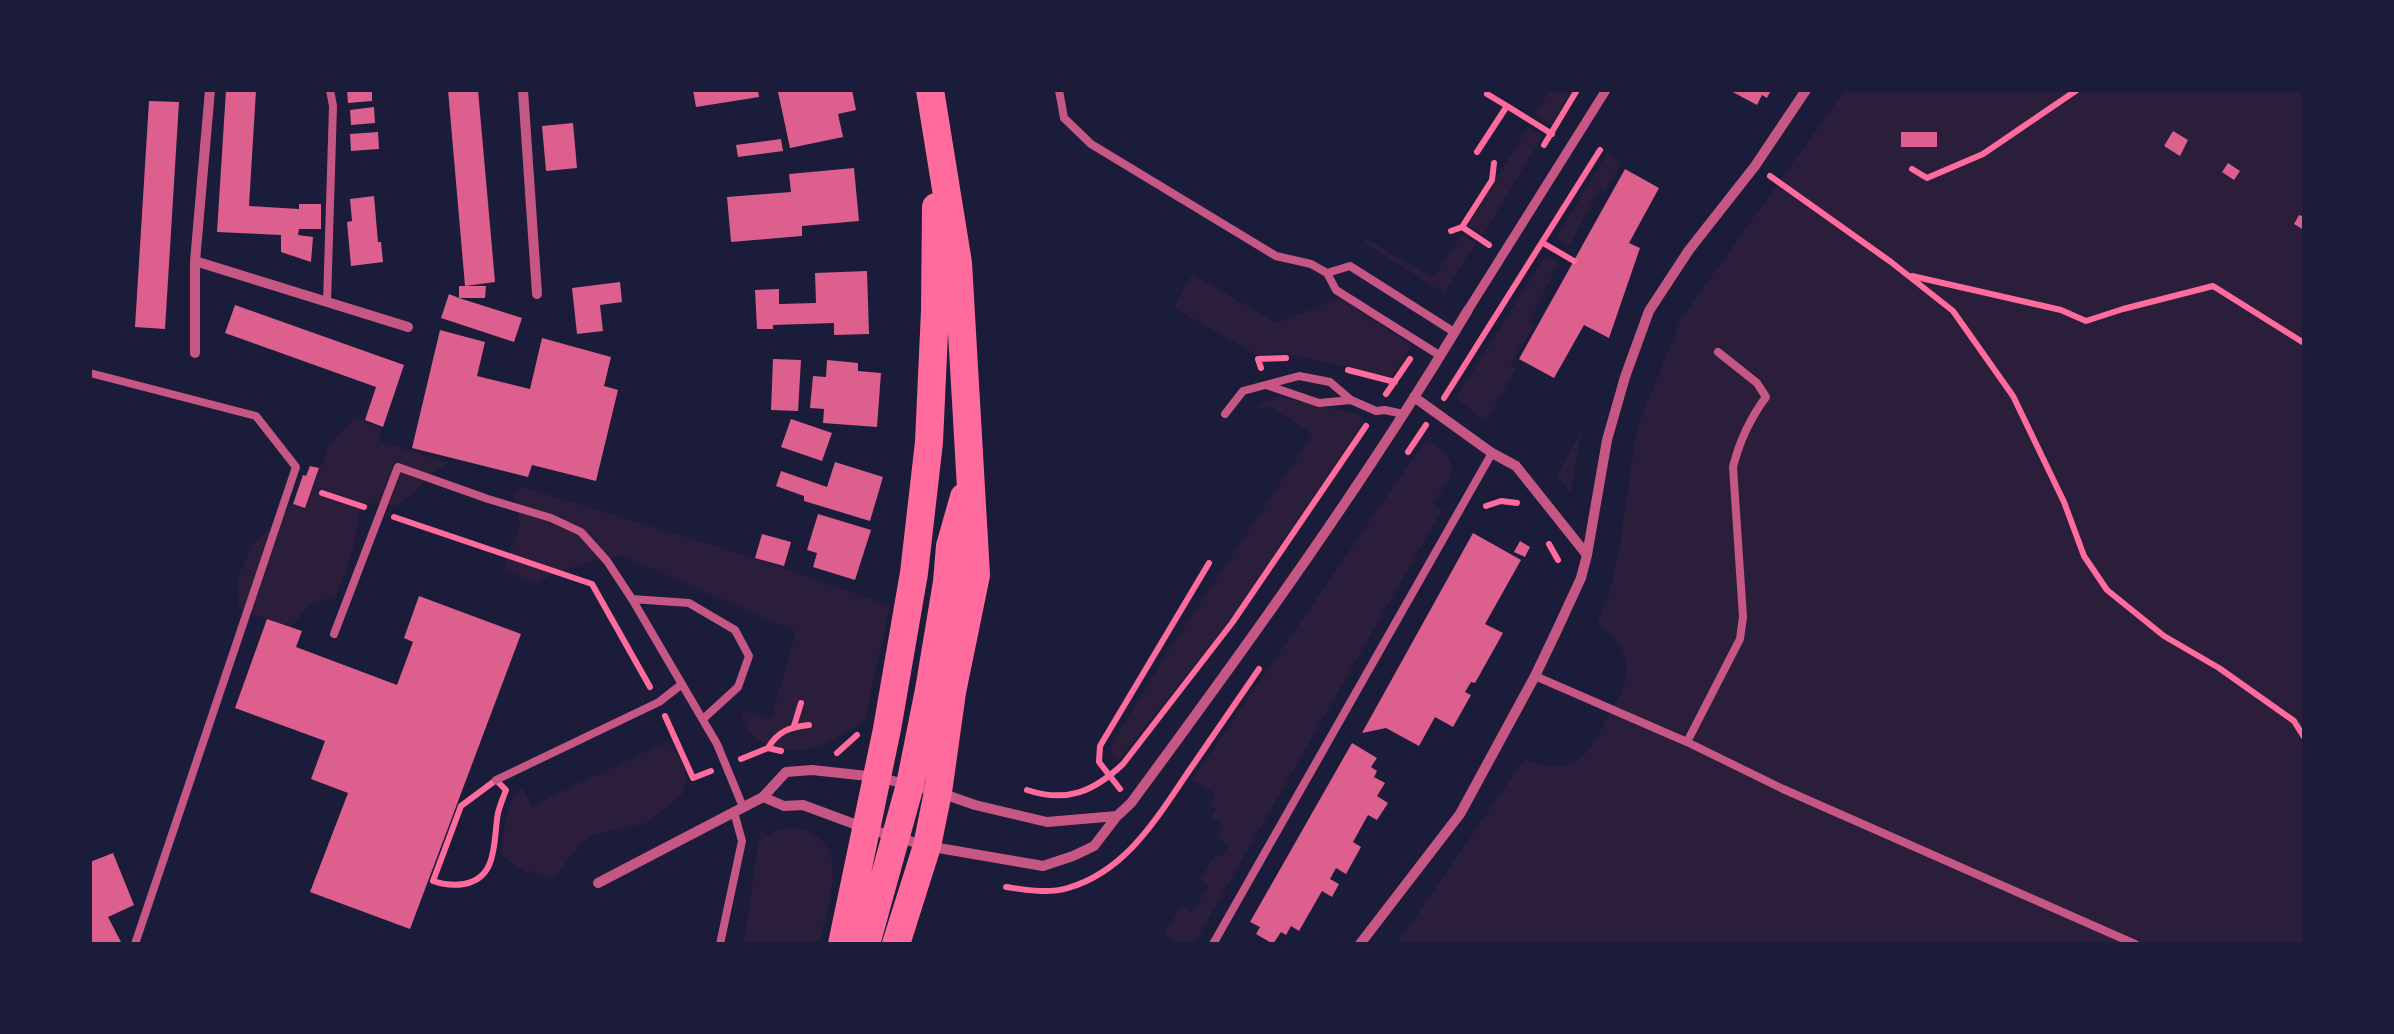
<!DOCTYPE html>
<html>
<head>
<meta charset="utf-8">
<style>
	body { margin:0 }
	#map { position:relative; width:2394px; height:1034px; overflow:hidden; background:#1b1b3a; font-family:"Noto Sans",sans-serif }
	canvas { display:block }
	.frame { position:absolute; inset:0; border:92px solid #1b1b3a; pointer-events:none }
</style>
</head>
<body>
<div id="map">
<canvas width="2394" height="1034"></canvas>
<div class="frame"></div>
</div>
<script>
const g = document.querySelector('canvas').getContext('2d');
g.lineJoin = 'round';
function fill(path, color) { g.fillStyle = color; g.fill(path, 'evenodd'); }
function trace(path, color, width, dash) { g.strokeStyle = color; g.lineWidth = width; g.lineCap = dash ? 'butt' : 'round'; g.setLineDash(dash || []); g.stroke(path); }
fill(new Path2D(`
	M1549,90H1572L1551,125L1535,115Z
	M1845,90H2304V944H1397L1524,759C1573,777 1586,760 1607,718C1613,707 1621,695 1625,683C1633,659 1617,636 1597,624L1611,588L1620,544L1637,427L1681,319Z
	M1528,127L1543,135L1483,235L1468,226Z
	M1607,154L1621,163L1605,191L1600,188L1569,246L1556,238Z
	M1462,235L1476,243L1444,293L1364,243L1367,239L1433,278Z
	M1545,256L1559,263L1529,321L1535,325L1510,363L1516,368L1486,422L1456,398Z
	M1192,274L1277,323L1339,298L1412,345L1392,377L1281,353L1259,356L1174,308Z
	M1276,396L1358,414L1365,420L1226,625L1119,760L1114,758L1111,753L1112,746L1119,732L1166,655L1313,434L1269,406L1262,410L1256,405Z
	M355,418L381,428L379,441L449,463L431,473L411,496L395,506L371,503L359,513C356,544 349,569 335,596L309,606L291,627L239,609L238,576L254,542L292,506L305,508L330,443Z
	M1582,429L1571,493L1557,476Z
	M1426,439C1463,464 1455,469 1434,503L1442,510L1194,944H1176L1177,942L1164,934L1181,906L1192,912L1209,885L1200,879L1216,854L1222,857L1229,845L1216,836L1222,824L1211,817L1216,809L1209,805L1215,793L1192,780Z
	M519,486L755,558L890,606L865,719L859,726C844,733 825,746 809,749C782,754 742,742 742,711L771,719L796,632L623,556C592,560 565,568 537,583L503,569L520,528L514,494Z
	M668,741L682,762L687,779L682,795L646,823L596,834L580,844L554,878L536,875L530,870L526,873L501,855C504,834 505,802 522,788L532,806Z
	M787,827C857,833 829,901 819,944H744L760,830L770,836L773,832Z`), '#2a1e3b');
fill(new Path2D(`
	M226,90H256L249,206L299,209V204H321V229H299L298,235L313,237L311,262L281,252V235L217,232Z
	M347,90H372V101L348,103Z
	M448,90H478L495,282L465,286Z
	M693,90H758L759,97L696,107Z
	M789,90H852L856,110L838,114L843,137L790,148L778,92Z
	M1729,90H1771L1767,98L1762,95L1757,105Z
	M149,101L179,102L165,329L135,327Z
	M374,107L375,123L351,125L350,110Z
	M573,123L577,168L546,171L542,126Z
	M2173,131L2188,140L2180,156L2164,146Z
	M378,132L379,149L351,151L350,134Z
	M1901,132H1937V147H1901Z
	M781,139L783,151L738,157L736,145Z
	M2228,163L2240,171L2234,180L2222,172Z
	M854,168L859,221L802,226V236L731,242L727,197L791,192L789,174Z
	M1625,169L1659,188L1629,243L1640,248L1609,338L1584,325L1554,378L1519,359Z
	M374,196L378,242H381L383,262L351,266L347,222L352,221L350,199Z
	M2299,215L2304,217V230L2294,224Z
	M867,271L869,334L834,335V323L773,325V329H757L755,290L779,289V304L816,303L815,273Z
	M620,282L622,302L600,305L603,331L577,334L572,288Z
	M459,286H486L485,298H459L522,318L514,342L441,318L449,294L459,298Z
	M235,305L404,365L383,427L365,420L376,387L225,333Z
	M440,330L485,342L477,376L530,389L542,338L611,357L604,386L618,390L596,481L532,465L528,477L412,448Z
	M773,359L801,360L798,411L771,410Z
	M827,360L858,363V371L881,373L877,427L823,423L824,409L810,408L813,376L826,377Z
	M791,419L832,433L822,461L781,447Z
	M835,462L883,477L870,521L804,501V496L776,486L781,471L827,487Z
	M310,466L319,468L305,508L293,504L303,475L306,476Z
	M818,514L871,530L855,580L813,567L817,553L807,550Z
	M1473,533L1521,560L1485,624L1503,633L1475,683L1471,682L1465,692L1471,695L1453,727L1435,717L1419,746L1386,728L1362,733Z
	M762,534L791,542L784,566L755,558Z
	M1520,541L1530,547L1525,557L1514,552Z
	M419,596L521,634L410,929L310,892L348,793L311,779L325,741L235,708L267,619L302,631L296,647L397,685L413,642L404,638Z
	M1352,743L1377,758L1371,767L1377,771L1374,777L1385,783L1377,796L1388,803L1377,820L1368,815L1353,842L1361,847L1346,874L1336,868L1330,879L1339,884L1332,897L1322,891L1299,931L1291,926L1286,935L1281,932L1273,944L1256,934L1260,927L1250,922Z
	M113,853L134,905L108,917L122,944H90V862Z`), '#dd5f8e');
trace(new Path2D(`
	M1487,94L1507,106
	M1544,145L1577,90
	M1477,152L1507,106L1552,134
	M1912,169L1927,178L1983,154L2077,90
	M1770,176L1891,262L1953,311L2013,396L2064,502L2084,556L2107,590L2164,636L2219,668L2294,721L2304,737
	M1462,227L1492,180L1494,163
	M1451,231L1462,227L1489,245
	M1543,243L1574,261
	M1912,276L2061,310L2086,321L2123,309L2213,286L2304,343
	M1261,368L1258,359L1286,358
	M1348,370L1395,382
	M1386,394L1410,359
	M1444,398L1600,150
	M1408,452L1426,425
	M322,493L364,507
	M1486,506L1501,501L1517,503
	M394,517L592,584L650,687
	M1549,544L1558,560
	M665,716L693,778L711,771
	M794,726L801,703
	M768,748C778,731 790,727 809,725
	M837,753L857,735
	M741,759L768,748L781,751
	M496,780L506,790C503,798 500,805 498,813C493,839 499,878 464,884C452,886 444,885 433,881L461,806Z
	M1120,789L1099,762L1100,746L1209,563
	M1027,790C1067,803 1093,792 1123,764L1232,623L1366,426
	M1006,887C1027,890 1048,894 1068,888C1129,870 1159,814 1193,765C1215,733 1237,701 1259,669`), '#ff6b9d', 6);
trace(new Path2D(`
	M1059,90L1064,118L1091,144L1276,256L1311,264L1327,273L1336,290L1439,355
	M1327,273L1350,266L1454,332
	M327,302L333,106L330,90
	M90,373L256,416L296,467L135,944
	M1269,386L1319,403L1351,400
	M1225,414L1243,391L1299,376L1330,382L1351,400L1376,411L1385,410L1403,414
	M632,599L689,603L735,630L749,656L738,687L703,719
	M334,634L398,467L488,499L551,518L581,532L607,561L632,599L717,744L743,807
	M1535,676L1687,742L1783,789L2135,944
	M1687,742L1740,639L1743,617L1733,467C1739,443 1751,417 1766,397L1757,383L1718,352
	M496,780L659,702L682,684
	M720,944L742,841L734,812
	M1213,944L1492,453`), '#c65784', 8);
trace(new Path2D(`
	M1468,310L1606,90`), '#c65784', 9);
trace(new Path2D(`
	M523,90L537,294
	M195,261L408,327
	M195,353V261L210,90
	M1414,397L1492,453L1516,466L1587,555
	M763,797L784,806L803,805L865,828L927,846L1043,866L1073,856L1094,846L1117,816L1131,803C1249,643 1366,481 1468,310
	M598,883L763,797L786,772L812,770L877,777L938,792L975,805L1047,822L1117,816
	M1360,944L1460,814L1535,676L1557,630L1581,578L1587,555L1607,440L1625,377L1649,311L1689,250L1755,166L1806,90`), '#c65784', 10);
trace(new Path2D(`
	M842,944L887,729L914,573L929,442L935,311L936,207
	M866,944L910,785L929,690L947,582L950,546L964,497
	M896,944L927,846L938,792L952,692L976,575L958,263L930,90`), '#ff6b9d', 28);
</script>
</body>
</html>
